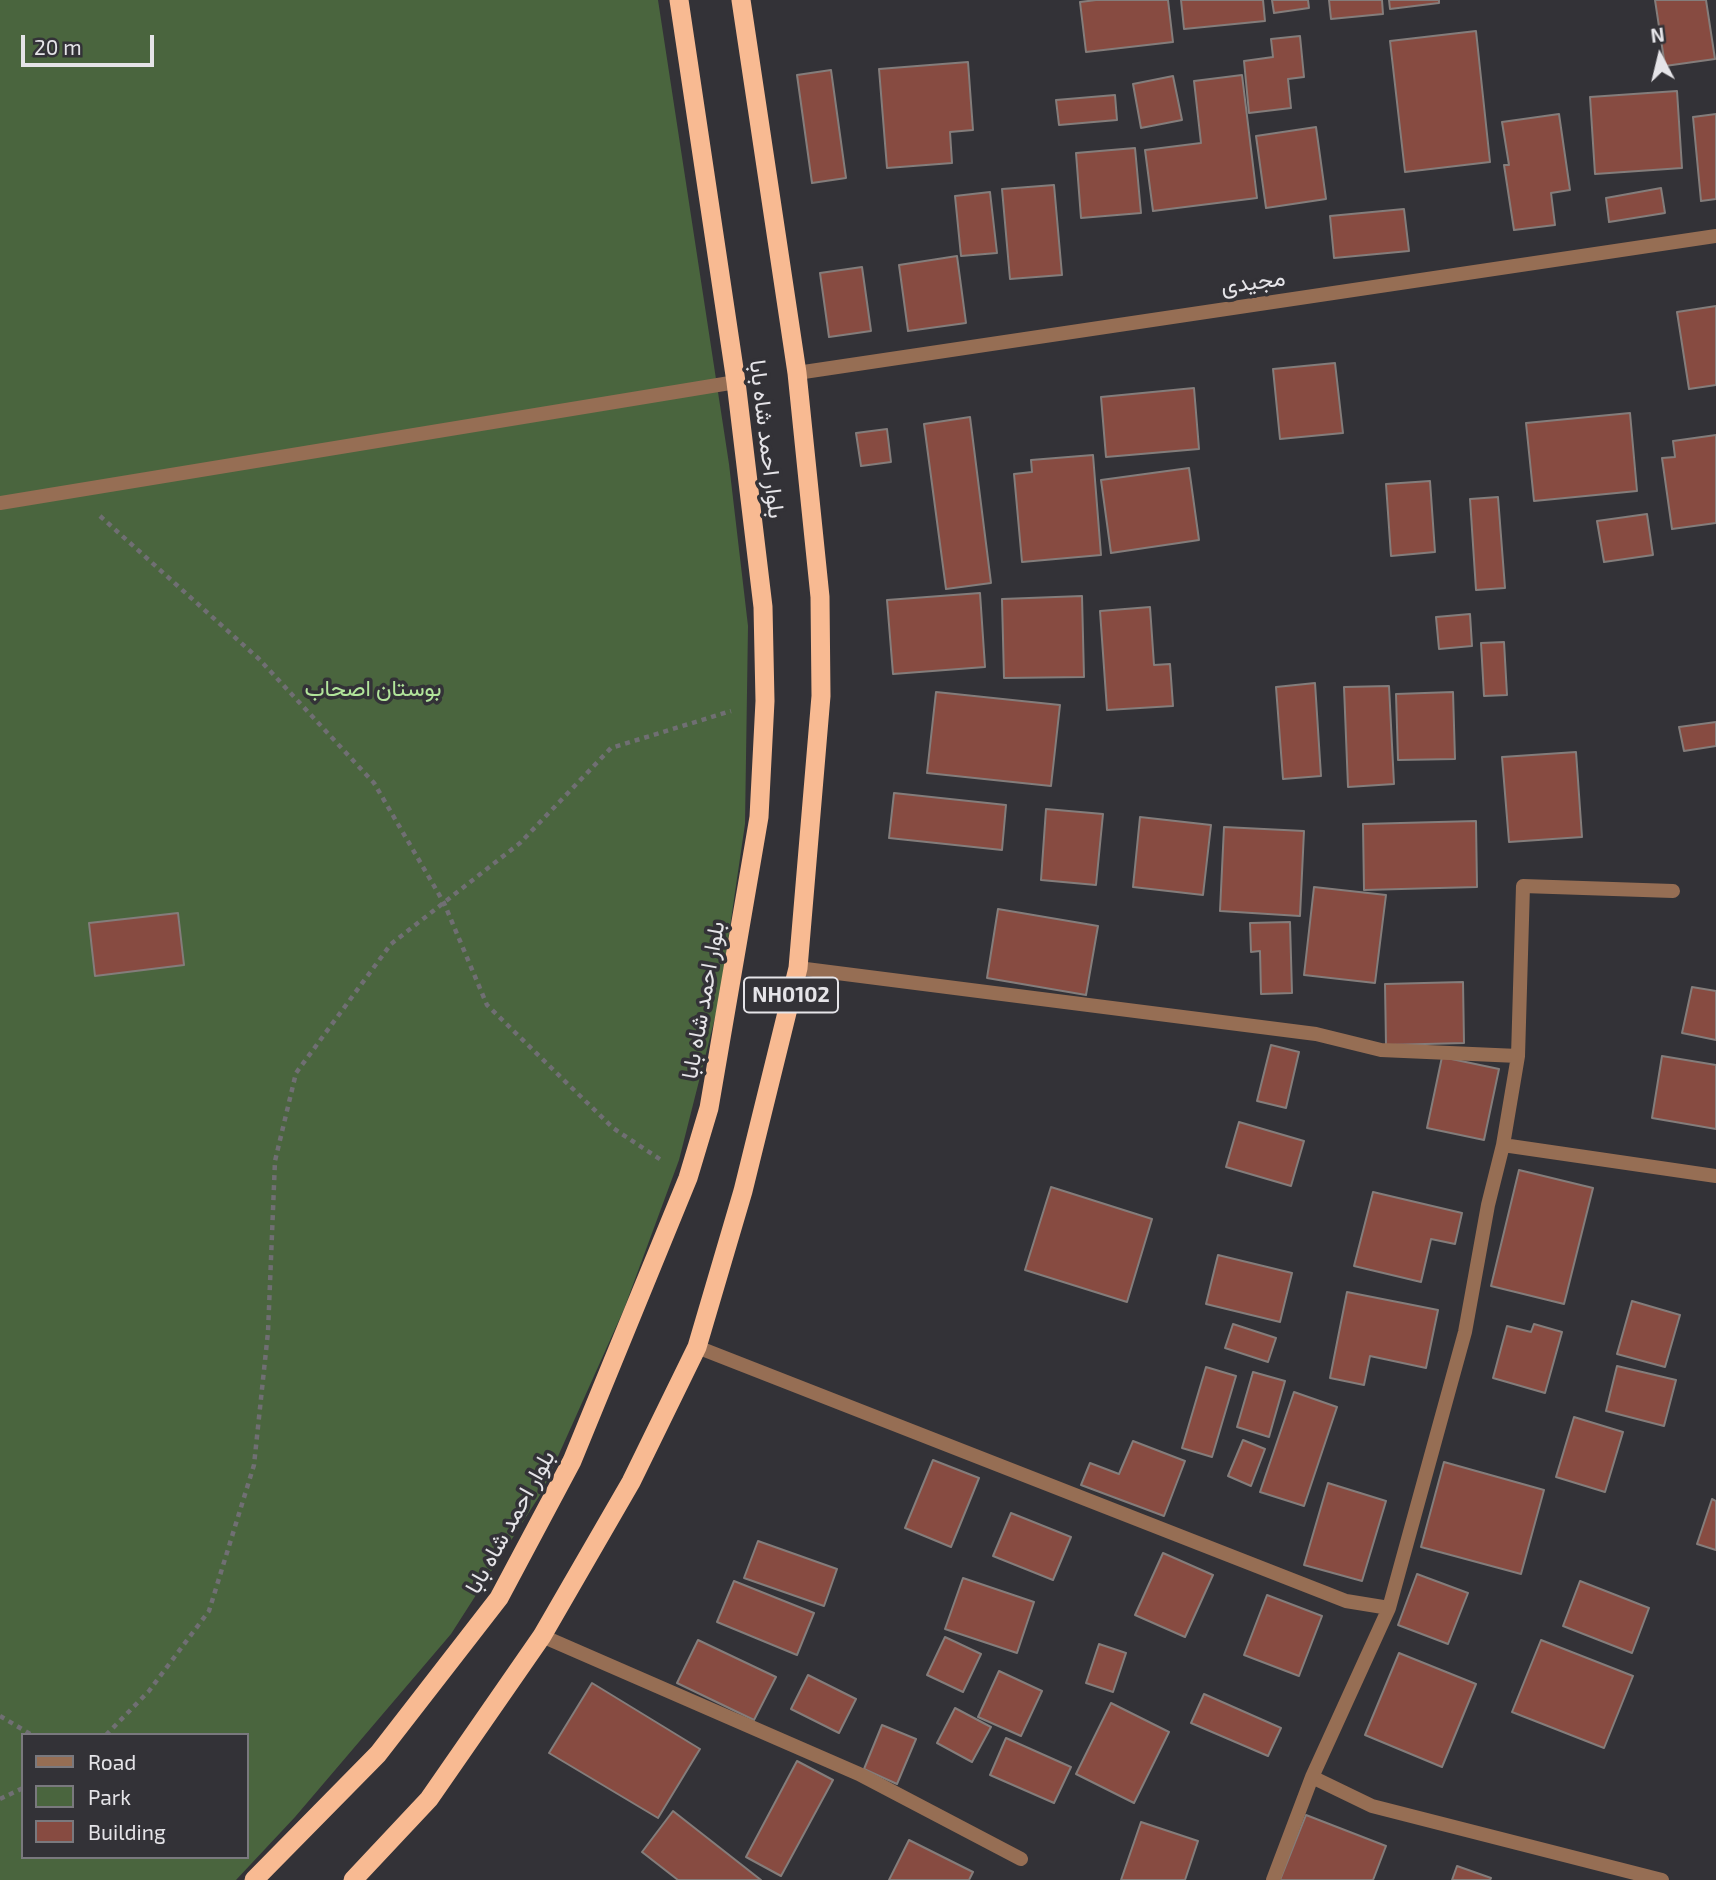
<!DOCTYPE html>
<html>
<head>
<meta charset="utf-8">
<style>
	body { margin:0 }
	#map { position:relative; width:1716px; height:1880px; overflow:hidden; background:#333237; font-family:"Exo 2",sans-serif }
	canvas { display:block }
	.legend { position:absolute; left:21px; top:1733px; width:228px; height:126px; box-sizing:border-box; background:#333237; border:2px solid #7a797e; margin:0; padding:9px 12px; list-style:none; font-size:21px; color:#e5e4e8 }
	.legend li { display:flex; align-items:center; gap:14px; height:35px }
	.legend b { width:35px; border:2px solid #7a797e }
	.north { position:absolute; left:1625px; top:21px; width:70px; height:70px; -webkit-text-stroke:5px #333237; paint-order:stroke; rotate:353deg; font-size:19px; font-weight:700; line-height:28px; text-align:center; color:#e5e4e8 }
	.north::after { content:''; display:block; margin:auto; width:24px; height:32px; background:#e5e4e8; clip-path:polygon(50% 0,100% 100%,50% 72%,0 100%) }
	.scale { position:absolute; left:21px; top:35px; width:133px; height:32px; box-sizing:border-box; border:4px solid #e5e4e8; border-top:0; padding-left:9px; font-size:21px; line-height:24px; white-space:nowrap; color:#e5e4e8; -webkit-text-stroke:5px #333237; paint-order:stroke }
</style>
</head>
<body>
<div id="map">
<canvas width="1716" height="1880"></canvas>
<ul class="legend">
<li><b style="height:9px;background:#966e54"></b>Road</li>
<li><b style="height:19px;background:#4a653e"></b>Park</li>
<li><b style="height:19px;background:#874b41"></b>Building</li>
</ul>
<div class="north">N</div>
<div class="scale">20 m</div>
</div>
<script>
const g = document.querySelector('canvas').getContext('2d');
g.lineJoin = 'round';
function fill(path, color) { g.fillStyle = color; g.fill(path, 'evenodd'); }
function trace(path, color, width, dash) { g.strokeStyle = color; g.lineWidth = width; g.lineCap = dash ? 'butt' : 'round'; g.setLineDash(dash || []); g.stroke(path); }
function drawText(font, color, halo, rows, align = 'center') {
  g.font = font + ' "Exo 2",Vazirmatn,sans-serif'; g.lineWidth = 7; g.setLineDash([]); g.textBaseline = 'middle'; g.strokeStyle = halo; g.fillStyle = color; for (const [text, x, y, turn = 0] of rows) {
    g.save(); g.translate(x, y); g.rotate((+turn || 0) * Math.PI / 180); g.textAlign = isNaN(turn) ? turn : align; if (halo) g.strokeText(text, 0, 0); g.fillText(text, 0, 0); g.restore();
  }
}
fill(new Path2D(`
	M0,0H658L729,464L748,626L745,824L719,1002L679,1160L624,1309L542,1492L451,1634L295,1817L236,1880H0ZM23,1735H247V1857H23Z`), '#4a653e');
const building = new Path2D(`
	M1096,0H1168L1173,42L1086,52L1080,2Z
	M1181,0H1263L1265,21L1184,29Z
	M1272,0H1308L1309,8L1274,13Z
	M1329,0H1382L1383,14L1331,19Z
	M1389,0H1439V3L1390,9Z
	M1655,0H1706L1715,59L1665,66Z
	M1476,31L1490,162L1405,172L1390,41Z
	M1300,36L1304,77L1288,79L1291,108L1249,113L1244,61L1273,57L1271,39Z
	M968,62L973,130L950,132L952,163L887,168L879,69Z
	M831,70L846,178L812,183L797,75Z
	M1242,75L1257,198L1153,211L1145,150L1201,143L1194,81Z
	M1173,76L1182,120L1141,128L1133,84Z
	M1677,91L1682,168L1595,174L1590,97Z
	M1115,95L1117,120L1059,125L1056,100Z
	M1559,114L1570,190L1551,193L1555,225L1514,230L1504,165H1509L1502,122Z
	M1716,114V199L1701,201L1693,117Z
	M1316,127L1326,199L1266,208L1256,136Z
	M1135,148L1141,213L1081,218L1076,153Z
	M1054,185L1062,275L1010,279L1002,189Z
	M1661,188L1665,213L1609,222L1606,198Z
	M990,192L997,253L961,256L955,196Z
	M1404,209L1409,251L1334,258L1330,216Z
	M957,256L966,323L908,331L899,265Z
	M862,267L871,331L829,337L820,273Z
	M1716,306V385L1689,389L1677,312Z
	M1335,363L1343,433L1280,439L1273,369Z
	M1194,388L1199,449L1106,457L1101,397Z
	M1630,413L1637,491L1534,501L1526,423Z
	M970,417L991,583L946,589L924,424Z
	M887,429L891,462L861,466L856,433Z
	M1716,435V523L1672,529L1662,458L1675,457L1673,441Z
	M1093,455L1101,555L1022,562L1014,474L1032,472L1031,460Z
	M1189,468L1199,540L1111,553L1101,480Z
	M1430,481L1435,552L1391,556L1386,484Z
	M1498,497L1505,588L1476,590L1470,499Z
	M1647,514L1653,555L1604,562L1597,521Z
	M980,593L985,667L893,674L887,600Z
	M1082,596L1084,677L1004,678L1002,599Z
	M1150,607L1154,665L1170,664L1173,706L1107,710L1100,611Z
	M1470,614L1472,646L1439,649L1436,617Z
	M1504,642L1507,695L1484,696L1481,643Z
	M1315,683L1321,776L1283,779L1276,687Z
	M1389,686L1394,784L1348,787L1344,687Z
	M936,692L1060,705L1051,786L927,773Z
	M1453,692L1455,759L1398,760L1396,694Z
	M1716,722V746L1684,751L1679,727Z
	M1576,752L1582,837L1509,842L1502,757Z
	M894,793L1006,805L1002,850L889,838Z
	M1046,809L1103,814L1096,885L1041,880Z
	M1140,817L1211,825L1203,895L1133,887Z
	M1476,821L1477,887L1364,890L1363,824Z
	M1224,827L1304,831L1300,916L1220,911Z
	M1314,887L1386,895L1375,983L1304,975Z
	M998,909L1098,926L1086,995L987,978Z
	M178,913L184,965L95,976L89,923Z
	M1290,922L1292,993L1261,994L1260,951L1251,952L1250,923Z
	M1463,982L1464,1043L1386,1045L1385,984Z
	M1692,987L1716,991V1040L1682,1033Z
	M1271,1045L1299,1052L1286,1108L1257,1101Z
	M1662,1056L1716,1065V1129L1652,1118Z
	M1442,1057L1499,1069L1484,1140L1427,1128Z
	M1239,1122L1304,1141L1291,1186L1226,1167Z
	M1519,1170L1593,1188L1564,1304L1491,1286Z
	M1051,1187L1152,1219L1127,1302L1025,1270Z
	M1373,1192L1462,1213L1455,1244L1431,1239L1421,1282L1354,1266Z
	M1218,1255L1292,1273L1280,1322L1206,1304Z
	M1347,1292L1438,1310L1426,1368L1370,1356L1364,1385L1330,1378Z
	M1632,1301L1680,1315L1665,1367L1617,1354Z
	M1233,1324L1276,1338L1268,1362L1225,1348Z
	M1534,1324L1562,1332L1545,1393L1493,1378L1507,1326L1531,1332Z
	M1617,1366L1676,1380L1664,1426L1606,1411Z
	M1206,1367L1236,1376L1212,1457L1182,1448Z
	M1253,1372L1285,1381L1269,1437L1237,1427Z
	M1294,1392L1337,1407L1304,1506L1260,1492Z
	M1574,1417L1623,1432L1605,1492L1556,1477Z
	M1243,1440L1265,1449L1251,1486L1228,1476Z
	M1133,1441L1185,1461L1164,1516L1081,1485L1090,1463L1119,1474Z
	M933,1460L979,1478L951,1547L905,1528Z
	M1444,1462L1544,1490L1521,1574L1421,1547Z
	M1328,1483L1386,1501L1362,1581L1304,1565Z
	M1712,1499L1716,1501V1550L1697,1544Z
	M1011,1513L1071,1537L1053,1580L993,1556Z
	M758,1541L837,1569L824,1606L744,1578Z
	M1163,1553L1213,1575L1185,1637L1135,1615Z
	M1417,1574L1468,1593L1448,1644L1398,1625Z
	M963,1578L1034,1602L1017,1653L945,1629Z
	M734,1581L814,1613L797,1655L717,1622Z
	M1580,1581L1649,1608L1632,1653L1563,1626Z
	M1267,1595L1322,1616L1299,1676L1244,1655Z
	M945,1637L981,1654L963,1692L927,1675Z
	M698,1640L776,1677L754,1720L677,1683Z
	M1541,1640L1633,1676L1604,1748L1512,1712Z
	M1099,1644L1126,1653L1113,1692L1086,1683Z
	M1399,1653L1476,1684L1442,1767L1365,1735Z
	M999,1671L1042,1691L1021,1736L978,1717Z
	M808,1675L856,1699L839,1733L791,1709Z
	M592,1683L700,1749L658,1818L549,1753Z
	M1204,1694L1281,1728L1268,1756L1191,1723Z
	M1111,1703L1169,1732L1134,1803L1076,1774Z
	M955,1708L991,1727L972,1762L937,1743Z
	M882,1725L916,1739L897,1784L864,1769Z
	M1006,1738L1071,1767L1054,1803L990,1775Z
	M797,1761L833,1780L781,1876L746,1857Z
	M673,1811L761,1880H678L642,1852Z
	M1306,1815L1386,1846L1373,1880H1280Z
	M1141,1822L1198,1841L1185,1880H1121Z
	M909,1840L973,1872L969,1880H889Z
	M1457,1866L1491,1878L1490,1880H1452Z`);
fill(building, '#874b41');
trace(building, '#847d7b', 2);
trace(new Path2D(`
	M100,516L259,659L374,783L444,903L487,1005L613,1128L661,1160
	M0,1716L32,1735
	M106,1735L149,1691L209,1611L254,1465L268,1332L275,1161L296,1073L391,944L520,843L611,748L731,711
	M0,1799L23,1788`), '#706f73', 4.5, [5, 5]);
trace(new Path2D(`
	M797,373L1716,236
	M0,503L736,382
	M798,968L1316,1034L1381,1050L1518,1056
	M1503,1145L1716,1176
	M697,1347L1346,1601L1389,1608
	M542,1636L859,1774L1021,1859
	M1312,1777L1372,1806L1662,1880
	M1273,1880L1312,1777L1389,1608L1465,1332L1488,1205L1503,1145L1518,1056L1523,886L1673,891`), '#966e54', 14);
trace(new Path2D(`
	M254,1880L378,1754L499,1598L572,1461L688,1178L709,1108L759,817L765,701L763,607L736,382L679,0
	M353,1880L429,1799L542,1636L631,1482L697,1347L743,1191L798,968L821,696L820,597L797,373L741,0`), '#f8ba92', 19);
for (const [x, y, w] of [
	[791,995,94]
]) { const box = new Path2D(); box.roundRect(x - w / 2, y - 17.5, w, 35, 5); g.fillStyle = '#333237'; g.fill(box); trace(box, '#e5e4e8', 2); }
drawText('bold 21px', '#e5e4e8', null, [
	["NH0102",791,995]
]);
drawText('23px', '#e5e4e8', '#333237', [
	["مجیدی",1253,282,-8],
	["بلوار احمد شاه بابا",767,439,83],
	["بلوار احمد شاه بابا",703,1000,-80],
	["بلوار احمد شاه بابا",510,1522,-61]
]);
drawText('23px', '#b2e59b', '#333237', [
	["بوستان اصحاب",373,688]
]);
</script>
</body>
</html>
